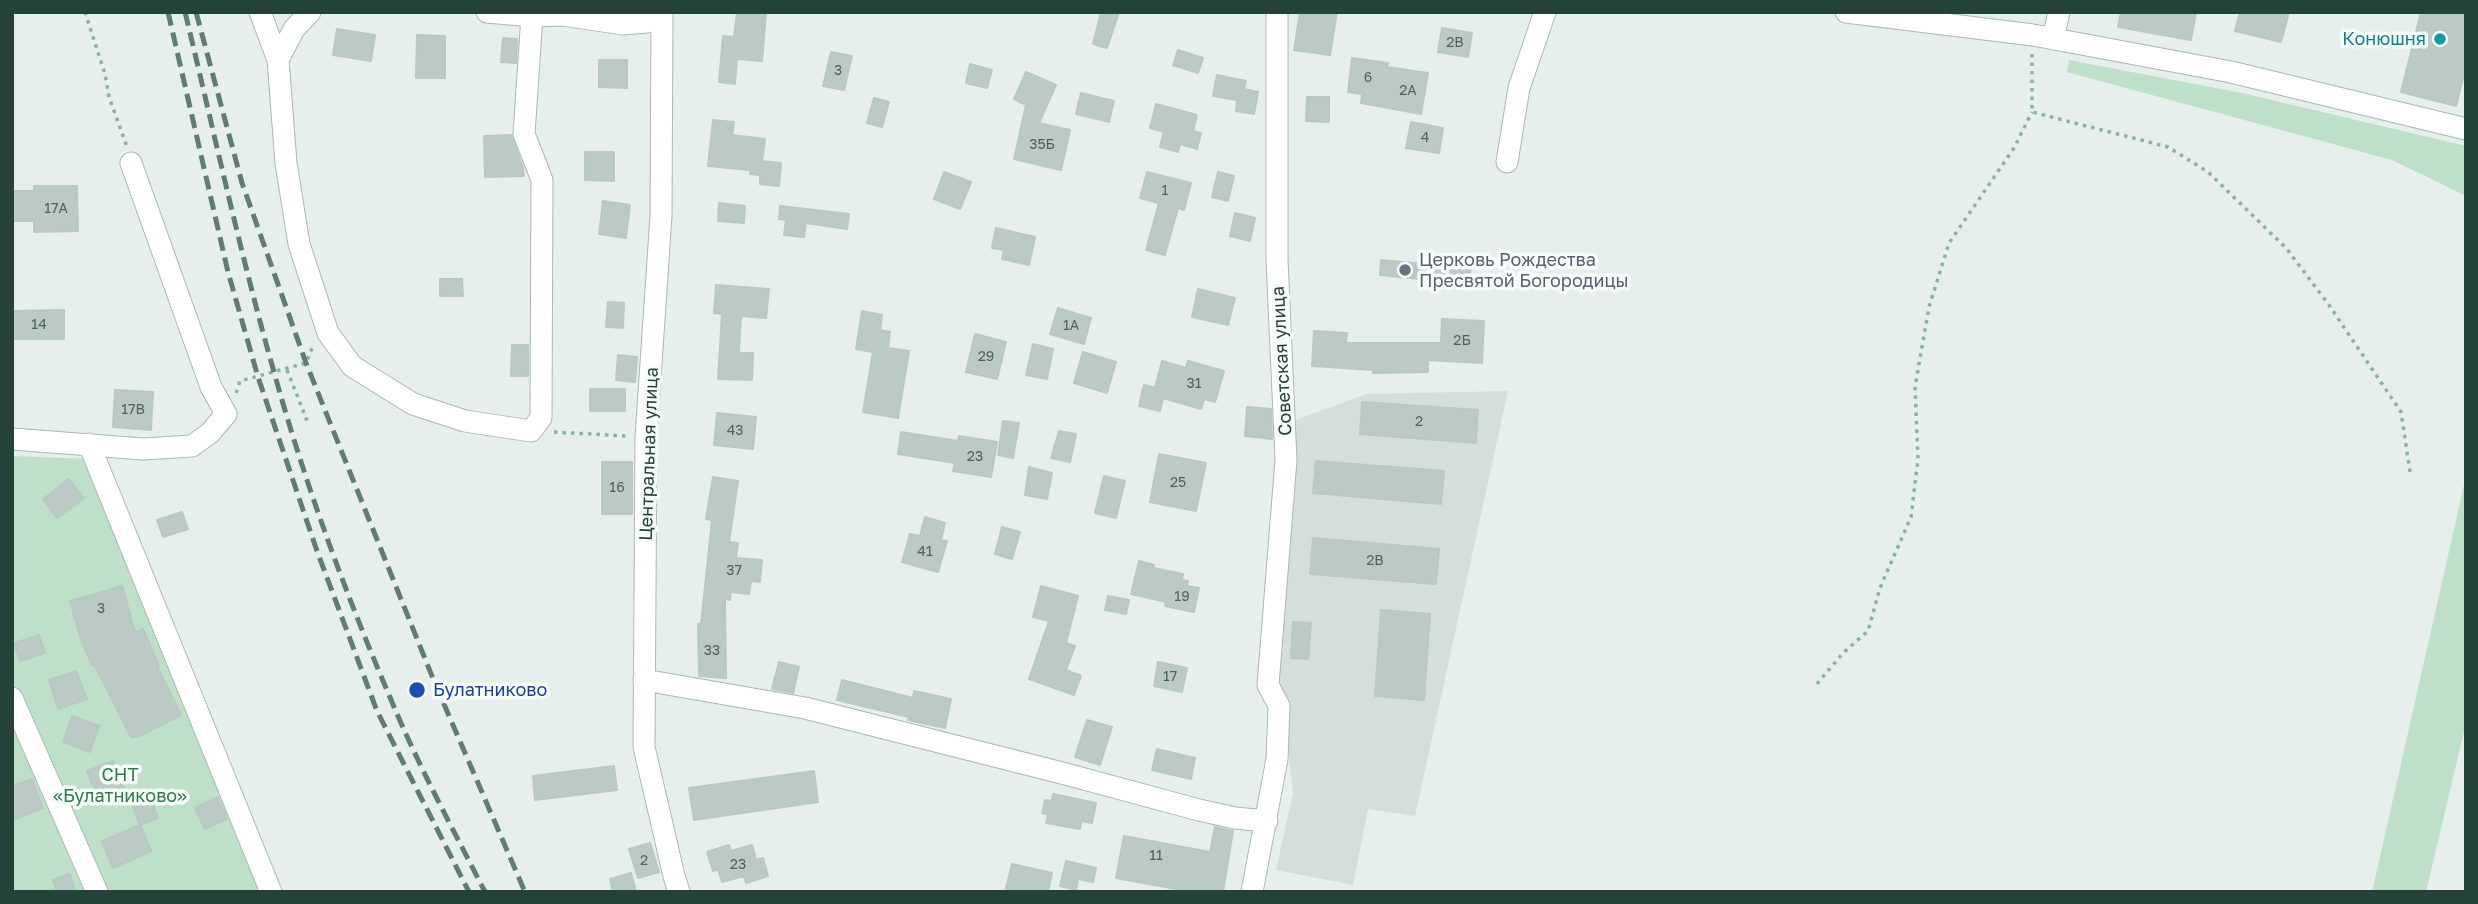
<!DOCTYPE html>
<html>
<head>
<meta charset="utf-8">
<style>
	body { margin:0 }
	#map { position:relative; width:2478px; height:904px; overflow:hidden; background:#e6efeb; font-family:"Golos Text",sans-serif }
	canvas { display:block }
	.frame { position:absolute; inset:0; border:14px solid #24423a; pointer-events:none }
</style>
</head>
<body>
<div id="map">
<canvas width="2478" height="904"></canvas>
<div class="frame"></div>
</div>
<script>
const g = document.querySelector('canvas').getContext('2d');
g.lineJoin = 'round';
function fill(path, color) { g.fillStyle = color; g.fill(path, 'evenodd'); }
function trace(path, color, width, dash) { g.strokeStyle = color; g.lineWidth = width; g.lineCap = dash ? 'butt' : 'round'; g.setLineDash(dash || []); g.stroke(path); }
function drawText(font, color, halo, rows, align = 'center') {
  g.font = font + ' "Golos Text",sans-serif'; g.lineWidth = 7; g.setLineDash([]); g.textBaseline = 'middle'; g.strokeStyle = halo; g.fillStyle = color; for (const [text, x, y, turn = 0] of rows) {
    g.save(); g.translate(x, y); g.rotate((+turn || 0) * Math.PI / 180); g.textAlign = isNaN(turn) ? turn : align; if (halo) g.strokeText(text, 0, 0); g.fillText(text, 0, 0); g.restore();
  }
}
fill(new Path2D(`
	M1508,391L1415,816L1368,809L1353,885L1276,870L1293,793L1278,663L1296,420L1366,394Z`), '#d4dfda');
fill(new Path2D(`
	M2069,60L2242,93L2466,146V196L2392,160L2067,72Z
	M12,456L94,459L280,892H12Z
	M2466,476V723L2426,892H2372Z`), '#bfe0c8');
const building = new Path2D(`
	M737,12H766L762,61L737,59L735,84L719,82L723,36L734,37Z
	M1101,12H1119L1107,48L1093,44Z
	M1300,12H1337L1330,55L1294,50Z
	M2121,12H2196L2191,40L2118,27Z
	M2240,12H2289L2281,42L2235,31Z
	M2421,12H2466V66L2456,106L2401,92Z
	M1442,28L1472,33L1468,57L1438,52Z
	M337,29L375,35L371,61L333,55Z
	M417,35L445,36V78H416Z
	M503,38L517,39L516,63L501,62Z
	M1178,50L1203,58L1198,73L1173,65Z
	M831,52L852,56L844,90L823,86Z
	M1352,58L1388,63L1387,67L1428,73L1421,114L1361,103L1362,94L1348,92Z
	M599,60H627V88L599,87Z
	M970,64L992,70L987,88L966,83Z
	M1026,72L1056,85L1039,123L1070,130L1061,170L1014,159L1026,105L1014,99Z
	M1217,75L1246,81L1244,89L1258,92L1254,114L1236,111L1237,100L1213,96Z
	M1081,93L1114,101L1109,122L1076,114Z
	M1307,97H1329V122L1306,121Z
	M874,98L889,102L882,127L867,123Z
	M1156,104L1197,115L1193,131L1201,133L1197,149L1180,144L1178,152L1160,147L1164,132L1150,128Z
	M713,120L734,122L732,135L765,139L762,161L781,163L779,186L760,184V175L750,174V170L708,166Z
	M1411,122L1443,128L1439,153L1406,148Z
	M511,135L523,168L524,176L485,177L484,136Z
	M585,152H614V181L585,180Z
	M944,172L971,182L960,209L934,199Z
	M1147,172L1191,183L1184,210L1178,208L1165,255L1146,250L1159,203L1140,198Z
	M1218,172L1234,176L1228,201L1212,197Z
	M34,186H77L78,231L34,232V221H12V191H34Z
	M603,201L630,205L626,238L599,234Z
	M719,203L745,206L744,223L718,221Z
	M780,206L849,214L847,229L806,223L804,237L784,235L786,220L779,219Z
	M1235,213L1255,218L1250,241L1230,236Z
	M996,228L1035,237L1029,265L1002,259L1004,250L992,248Z
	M1456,256L1472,257L1469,284L1380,275L1381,260L1455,267Z
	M440,279H462L463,296H440Z
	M716,285L769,289L766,318L741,316L739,353H753L752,380L718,379L722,314L714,313Z
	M1198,289L1235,298L1228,325L1192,317Z
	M608,302L624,303L623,328L606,327Z
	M1058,308L1091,318L1084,344L1050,334Z
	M64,310V339H14V311Z
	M862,311L882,315L880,330L890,332L888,348L909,351L898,418L863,412L873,352L856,349Z
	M1442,319L1484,321L1482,363L1428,360V372L1373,373V370L1312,366L1314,331L1347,333L1346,343H1441Z
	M975,334L1006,342L997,379L966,372Z
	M1033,344L1053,349L1047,379L1026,375Z
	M512,345H528V376H511Z
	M1083,352L1116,362L1107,393L1074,383Z
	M618,355L637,357L635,382L616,380Z
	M1162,361L1186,368L1188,361L1224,371L1215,402L1204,399L1201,409L1163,398L1160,411L1139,406L1144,385L1155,388Z
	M590,389H625V411H590Z
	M115,390L153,392L151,430L113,427Z
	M1362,402L1478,410L1476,443L1360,434Z
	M1247,407L1271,409L1272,439L1245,436Z
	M717,413L756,417L753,449L714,445Z
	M1003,421L1019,423L1013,458L998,455Z
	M1059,431L1076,434L1070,462L1051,458Z
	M901,432L958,441L959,436L997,442L991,477L953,471L955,463L898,454Z
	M1159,454L1206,463L1196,511L1150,502Z
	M1316,461L1444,471L1441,504L1313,493Z
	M602,462H632V514H602Z
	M1029,467L1052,473L1047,499L1025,495Z
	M1104,476L1125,481L1116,518L1095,513Z
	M713,477L738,481L729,542L738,543L736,558L762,560L760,582L751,581L749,594L731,592L730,600L725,599L726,678L699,676L698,624H701L712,520L706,519Z
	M69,479L84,498L57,518L43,499Z
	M182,512L188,529L163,537L157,520Z
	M925,517L945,523L941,540L947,541L938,572L902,562L910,534L920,536Z
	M1002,527L1020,532L1012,559L995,554Z
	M1313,538L1439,549L1436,584L1310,574Z
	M1139,561L1154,565L1153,568L1183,574L1182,580L1188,581L1187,586L1199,588L1194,612L1165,606L1166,602L1131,594Z
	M122,586L135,632L143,629L159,666L157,667L181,715L137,737H131L94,664L92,665L80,637L70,601Z
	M1041,586L1078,596L1066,643L1075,646L1066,670L1081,676L1074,695L1029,679L1049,621L1033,617Z
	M1108,596L1129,600L1126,614L1105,610Z
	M1381,610L1430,614L1424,700L1375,696Z
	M1293,622L1311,623L1308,659L1291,658Z
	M39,635L45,653L20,661L14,643Z
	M779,662L799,667L793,693L772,689Z
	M1158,662L1187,668L1182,692L1154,686Z
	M76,671L87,699L58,709L49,680Z
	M842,680L913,698L914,691L951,699L945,728L908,720L909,717L837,700Z
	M72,716L99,726L90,752L63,742Z
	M1087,720L1112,727L1100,765L1075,757Z
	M1157,749L1195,758L1191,779L1152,770Z
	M113,761L127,796L101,806L87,771Z
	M614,766L617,790L535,800L533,776Z
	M814,771L818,802L694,820L689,788Z
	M32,779L43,808L12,820V786Z
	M1053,794L1096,803L1092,823L1081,821L1080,829L1046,823L1048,814L1042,813L1045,800L1052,801Z
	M218,797L227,819L205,829L195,808Z
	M151,798L158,818L140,825L132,804Z
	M140,825L151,851L113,868L102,841Z
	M1215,827L1233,831L1223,892H1193L1116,878L1124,836L1210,852Z
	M650,843L659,872L638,878L629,849Z
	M729,845L731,851L752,845L756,860L763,858L768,876L746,883L744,876L722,882L718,869L713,871L707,852Z
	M1066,861L1096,868L1093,882L1078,879L1076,890L1060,886Z
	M1012,864L1052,873L1048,892H1005Z
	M631,873L636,892H613L610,879Z
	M70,874L75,892H57L53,880Z`);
fill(building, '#bbcac4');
trace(building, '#b8c9c2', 2);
const minor = new Path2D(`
	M260,12L278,60
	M310,12L294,29L278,60L286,163L299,244L328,333L352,366L413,404L465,421L531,431L541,418L542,180L524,134L532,16
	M487,12L532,16L563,15L623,24L647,22L662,13
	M662,12L661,216L646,437L644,747L674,876L679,892
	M1846,12L2033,35L2231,72L2466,129
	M2053,39L2059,12
	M1507,162L1519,88L1545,12
	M12,439L143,449L192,446L210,433L226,414L211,387L131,163
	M89,444L271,892
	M644,680L805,708L1062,773L1199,810L1235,818L1267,821
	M12,698L97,892
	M1252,892L1277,759L1279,706L1268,685L1286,460L1277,260V12`);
trace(minor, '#a8b8b2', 23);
trace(new Path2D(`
	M85,12L105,74L109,97L127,147
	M2032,54V112L2168,147L2208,172L2286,248L2329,305L2401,412L2410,472
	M287,370L308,423
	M236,393L240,381L306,363L313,346
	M554,432L627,436
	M1817,684L1843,653L1868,631L1880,588L1911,517L1918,459L1915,387L1929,307L1949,243L2014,148L2032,112`), '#86b3a5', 3.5, [3.5, 5]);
trace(minor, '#fff', 21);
trace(new Path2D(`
	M168,12L228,272L258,377L317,551L377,711L469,892
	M185,12C214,132 240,253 274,372C305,484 346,595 392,702C419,767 453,829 485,892
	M196,12L242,183L306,363L434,681L525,892`), '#5f7d75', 5, [14, 7]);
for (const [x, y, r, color] of [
	[2440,39,7,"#0f9aa8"],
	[1405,270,7,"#6b7280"],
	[417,690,9,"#1a4fb4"]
]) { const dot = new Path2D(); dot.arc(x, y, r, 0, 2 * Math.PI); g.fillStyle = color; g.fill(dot); trace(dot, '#f7fbf9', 2.5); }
drawText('14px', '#4a645c', null, [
	["2В",1455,43],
	["3",838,71],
	["6",1368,78],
	["2А",1408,91],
	["4",1425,138],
	["35Б",1042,145],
	["1",1165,191],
	["17А",56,209],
	["14",39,325],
	["1А",1071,326],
	["2Б",1462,341],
	["29",986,357],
	["31",1194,384],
	["17В",133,410],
	["2",1419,422],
	["43",735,431],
	["23",975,457],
	["25",1178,483],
	["16",617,488],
	["41",925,552],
	["2В",1375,561],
	["37",734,571],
	["19",1182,597],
	["3",101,609],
	["33",712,651],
	["17",1170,677],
	["11",1156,856],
	["2",644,861],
	["23",738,865]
]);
drawText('18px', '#0d838f', '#f7fbf9', [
	["Конюшня",2426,39]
], 'right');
drawText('18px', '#5b616d', '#f7fbf9', [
	["Церковь Рождества",1419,260],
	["Пресвятой Богородицы",1419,281]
], 'left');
drawText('18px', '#24423a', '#f7fbf9', [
	["Советская улица",1282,361,-93],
	["Центральная улица",649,454,-88]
]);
drawText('18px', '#164399', '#f7fbf9', [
	["Булатниково",433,690]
], 'left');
drawText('18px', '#2d7a4b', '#f7fbf9', [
	["СНТ",120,775],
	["«Булатниково»",120,796]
]);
</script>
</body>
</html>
